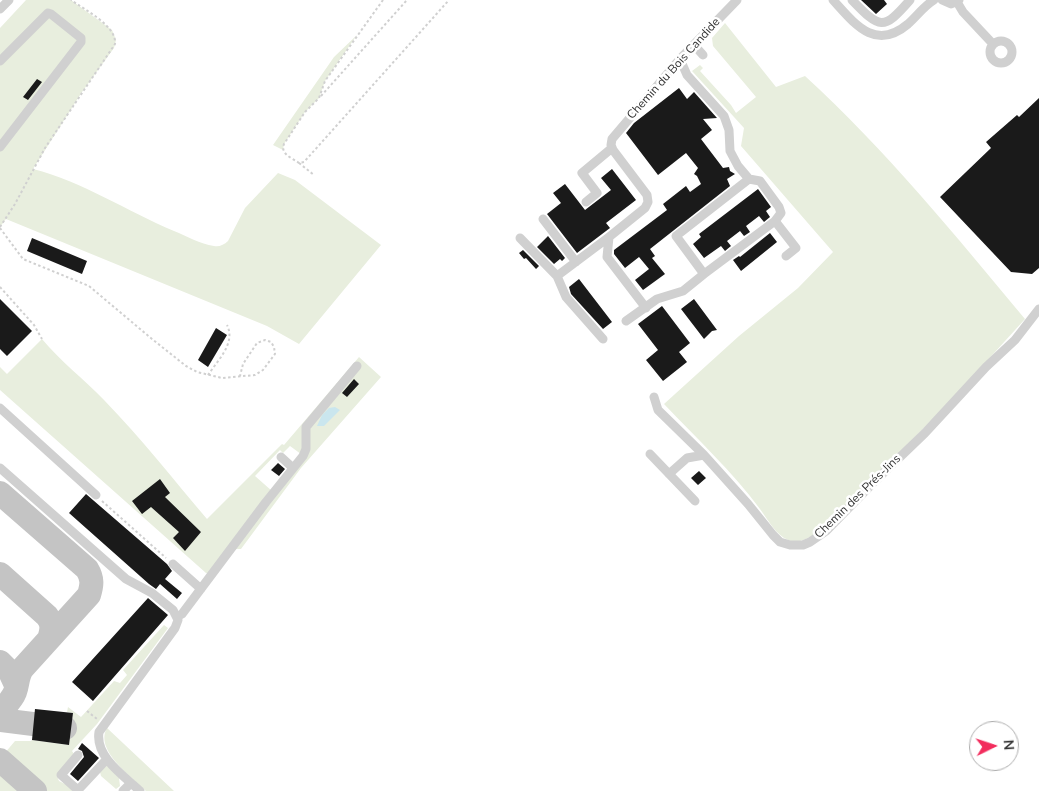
<!DOCTYPE html>
<html>
<head>
<meta charset="utf-8">
<style>
	body { margin:0 }
	#map { position:relative; width:1039px; height:791px; overflow:hidden; background:#fff; font-family:"Nunito Sans",sans-serif }
	canvas { display:block }
	.north { position:absolute; left:969px; top:721px; width:50px; height:50px; box-sizing:border-box; background:#fff; border:1px solid #adadad; border-radius:50%; rotate:86deg; font-size:14px; font-weight:700; line-height:20px; text-align:center; color:#333 }
	.north::after { content:''; display:block; margin:auto; width:18px; height:22px; background:#f22d5d; clip-path:polygon(50% 0,100% 100%,50% 72%,0 100%) }
</style>
</head>
<body>
<div id="map">
<canvas width="1039" height="791"></canvas>
<div class="north">N</div>
</div>
<script>
const g = document.querySelector('canvas').getContext('2d');
g.lineJoin = 'round';
function fill(path, color) { g.fillStyle = color; g.fill(path, 'evenodd'); }
function trace(path, color, width, dash) { g.strokeStyle = color; g.lineWidth = width; g.lineCap = dash ? 'butt' : 'round'; g.setLineDash(dash || []); g.stroke(path); }
function drawText(font, color, halo, rows, align = 'center') {
  g.font = font + ' "Nunito Sans",sans-serif'; g.lineWidth = 5; g.setLineDash([]); g.textBaseline = 'middle'; g.strokeStyle = halo; g.fillStyle = color; for (const [text, x, y, turn = 0] of rows) {
    g.save(); g.translate(x, y); g.rotate((+turn || 0) * Math.PI / 180); g.textAlign = isNaN(turn) ? turn : align; if (halo) g.strokeText(text, 0, 0); g.fillText(text, 0, 0); g.restore();
  }
}
fill(new Path2D(`
	M26,0H71L112,30L116,40L114,48L82,92L33,169C83,182 127,211 174,231C187,236 200,244 214,246C219,247 224,245 228,241L245,208L278,173L295,180L381,245L299,344L267,326L6,219L0,227V28Z
	M725,23L776,87L805,76C886,150 955,235 1025,319L946,406L820,531C810,537 799,545 788,540C776,535 768,520 760,509C732,471 697,439 664,404L739,336L798,288L833,252L741,146L744,128L692,71L700,65L703,68L700,71L731,105L736,113L756,97L713,46L712,38Z
	M357,35L325,81L319,98L305,112L284,144L283,150L273,145L334,57Z
	M42,339C60,361 84,379 104,400C141,438 173,479 207,519L282,444L284,445L359,357L381,377L301,468L241,549H235L305,457L290,446L283,453L280,450L255,476L272,491L210,574L206,573L0,390V367L7,374Z
	M164,625L168,628L97,724L72,751L74,754L57,776L59,781L67,785L74,791H46L4,754L15,741H31L32,740L69,745L73,713L67,712L68,707L81,717L114,681L120,683L127,675L123,670Z
	M107,728L174,791H146C132,777 94,750 107,728Z
	M107,765L119,778L120,786L116,789L101,776L100,772Z
	M0,773H1L22,791H0Z`), '#e8eede');
fill(new Path2D(`
	M335,407L340,410L324,426H317L322,415L329,408Z`), '#cae6ee');
trace(new Path2D(`
	M0,493L87,569C93,579 92,585 89,595L22,669C17,677 18,684 15,692C12,700 5,706 0,712
	M0,574L47,616C53,624 52,630 49,639
	M0,662L10,672L16,685
	M0,720L65,728
	M0,760L35,791`), '#c4c4c4', 24);
fill(new Path2D(`
	M861,0H884L887,4L876,14Z
	M37,79L42,82L28,100L23,97Z
	M679,88L687,99L694,92L717,118L703,119L712,130L701,139L723,168L729,167L730,171L735,174L727,179L730,186L650,249L655,256L652,258L665,274L643,290L635,280L649,269L639,257L625,268L614,254V250L667,210L663,204L686,186L690,192L701,184L697,176L694,174L698,168L686,153L658,175L626,133L634,123Z
	M1039,98V268L1032,274L1011,272L940,197L991,148L986,142L1017,115L1019,117Z
	M612,169L636,200L606,223L610,228L577,253L547,214L561,203L553,193L565,184L585,210L611,190L601,178Z
	M758,189L771,207L766,211L770,217L764,222L759,216L746,226L750,232L744,236L740,231L727,241L731,246L725,251L721,246L704,258L693,244L701,237L699,234Z
	M770,233L777,242L741,271L733,260L739,256L740,257Z
	M548,236L565,258L562,261L560,259L554,264L537,247Z
	M32,238L87,261L82,274L27,251Z
	M523,250L539,266L536,269L526,258L524,259L519,253Z
	M579,279L612,322L603,329L571,294L569,287Z
	M0,299L32,331L7,356L0,349Z
	M694,299L717,330L712,331L704,339L681,309Z
	M662,306L690,343L679,352L687,362L663,381L646,360L658,350L638,324Z
	M216,328L227,335L208,367L198,360Z
	M354,379L359,384L347,397L342,393Z
	M278,463L285,469L279,476L271,470Z
	M699,471L706,478L698,485L691,478Z
	M160,479L170,493L165,497L201,532L185,551L173,538L179,532L151,507L142,514L132,501Z
	M86,494L167,564L172,571L165,579L182,593L177,599L160,584L156,589L149,584L69,513Z
	M148,598L168,615L93,701L72,682Z
	M35,709L73,713L69,745L32,740Z
	M82,743L99,758L78,781L70,774L84,757L82,751L78,749Z`), '#1a1a1a');
trace(new Path2D(`
	M383,0L325,81L319,98L305,112L284,144C280,154 292,158 299,163L304,162L449,0
	M321,96L407,0
	M299,163L314,175
	M0,227L15,204L45,148L115,44C117,26 85,10 71,0
	M0,228L23,259L89,286L152,339L186,366L197,372L222,378L255,375L263,370L275,354L274,347L271,342L265,340L257,343L243,364L240,376
	M0,287L34,325L42,339
	M208,375C218,360 236,343 227,325
	M102,501L166,558
	M87,711L97,719`), '#d0d0d0', 2, [2.5, 2.5]);
trace(new Path2D(`
	M833,0C854,23 875,52 908,24C917,16 924,6 934,0
	M852,0C880,29 883,31 910,0
	M942,0L951,4L959,0
	M957,2L963,12L993,44
	M0,9L9,0
	M990 52a11 11 0 1 1 22 0a11 11 0 1 1-22 0Z
	M694,45L703,55
	M680,59L687,75L724,116L729,130L730,151L738,166L749,179L760,181L779,207L781,213L775,221L704,274L676,236L749,179
	M0,61L48,13L51,14L81,38V42L0,147
	M586,202L597,193L582,173L612,148
	M543,219L576,262
	M775,221L796,248L786,256
	M520,238L557,276L609,237
	M557,276L566,297L603,339
	M646,308L607,257L609,237L645,208L648,202L647,195L613,150L611,145L612,139L680,59L737,0
	M626,321L657,299L683,291L704,274
	M654,397L658,410L704,455L748,504L773,535L780,542L790,545H803L810,542L826,531L872,484L925,433L986,367L1015,340L1039,309
	M0,408L96,495
	M650,454L695,501
	M281,457L293,468
	M0,468L126,579L152,593L173,610L178,620L175,628L99,732C95,757 124,776 140,791
	M669,474L687,458L704,455
	M173,564L201,589
	M177,617L182,614L266,502L303,456L306,449V427L357,366
	M78,755L61,775L78,790L107,759
	M123,791L131,783`), '#d0d0d0', 9);
drawText('12px', '#333', '#fff', [
	["Chemin du Bois Candide",674,69,-48],
	["Chemin des Prés-Jins",858,497,-44]
]);
</script>
</body>
</html>
